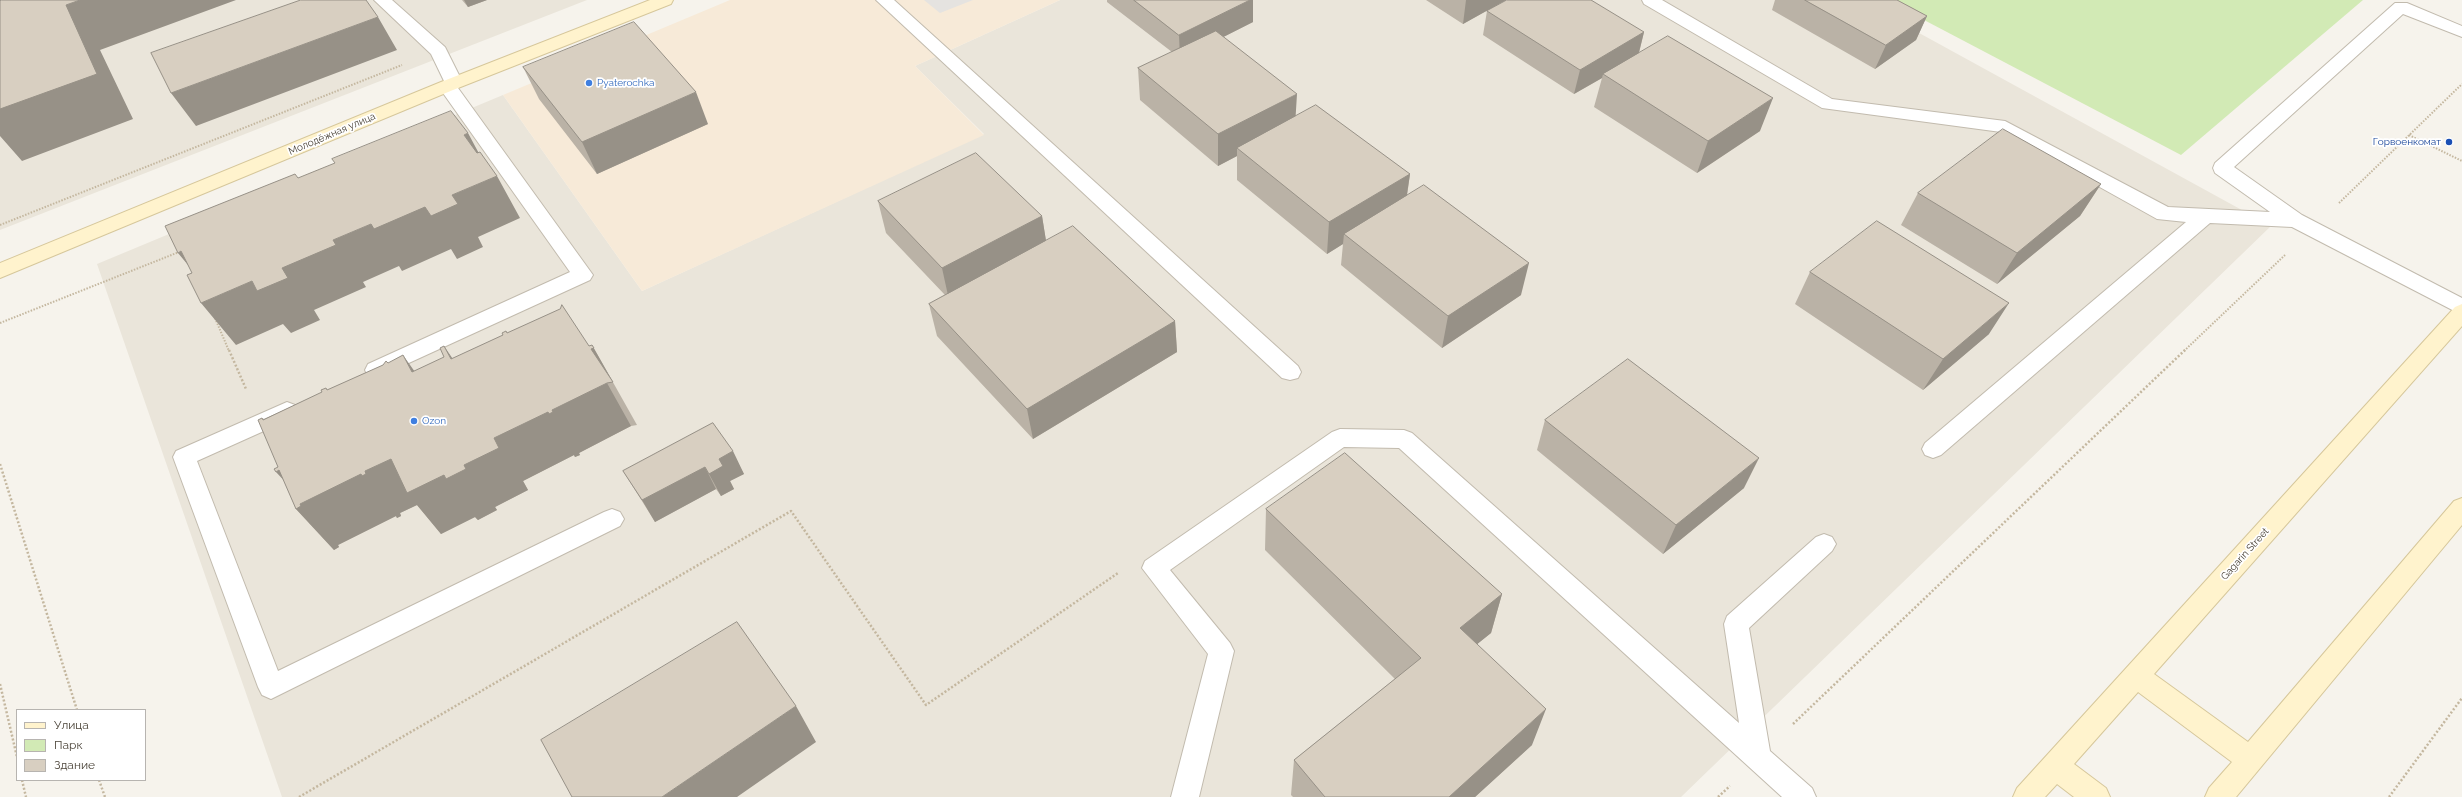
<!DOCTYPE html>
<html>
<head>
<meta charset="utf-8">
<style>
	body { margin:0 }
	#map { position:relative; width:2462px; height:797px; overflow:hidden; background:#f6f3ec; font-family:Raleway,sans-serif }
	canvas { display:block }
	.legend { position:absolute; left:16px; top:709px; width:130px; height:72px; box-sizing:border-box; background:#fff; border:1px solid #b7b4b0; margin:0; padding:5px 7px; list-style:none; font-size:12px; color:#4b4439 }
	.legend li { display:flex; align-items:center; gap:8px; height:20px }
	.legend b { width:20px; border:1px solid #b7b4b0 }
</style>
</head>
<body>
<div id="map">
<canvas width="2462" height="797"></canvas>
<ul class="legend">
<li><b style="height:5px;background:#fff3cd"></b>Улица</li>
<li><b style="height:11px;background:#d2eab5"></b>Парк</li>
<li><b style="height:11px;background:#d8cfc1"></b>Здание</li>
</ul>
</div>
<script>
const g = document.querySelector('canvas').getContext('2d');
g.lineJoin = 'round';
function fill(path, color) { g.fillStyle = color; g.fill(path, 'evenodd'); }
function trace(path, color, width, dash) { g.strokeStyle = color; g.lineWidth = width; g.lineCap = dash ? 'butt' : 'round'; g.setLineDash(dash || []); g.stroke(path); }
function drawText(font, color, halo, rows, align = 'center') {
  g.font = font + ' Raleway,sans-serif'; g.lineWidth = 3.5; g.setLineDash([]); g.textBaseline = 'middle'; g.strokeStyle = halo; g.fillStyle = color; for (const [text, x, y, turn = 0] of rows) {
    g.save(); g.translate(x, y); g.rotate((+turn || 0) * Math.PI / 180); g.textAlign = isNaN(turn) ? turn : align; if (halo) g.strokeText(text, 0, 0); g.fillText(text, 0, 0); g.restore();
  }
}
fill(new Path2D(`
	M0,0H587L0,230Z
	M1060,0H1859L2271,226L1681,797H282L97,264L503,95L642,291L984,134L915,66Z`), '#eae5da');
fill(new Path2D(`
	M730,0H1060L915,66L984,135L642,291L503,95Z`), '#f7ead8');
fill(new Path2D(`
	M1886,0H2363L2181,155Z`), '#d2eab5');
fill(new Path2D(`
	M924,0H973L940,13Z`), '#e5e3e0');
const lane = new Path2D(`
	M374,0H392L445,47L463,83L458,88L593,275L590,280L376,378L368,376L365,370L368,364L570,272L438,86L444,81L431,54Z
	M876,0H894L1298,366L1301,372L1298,378L1290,380L1282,378Z
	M1642,0H1662L1832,99L2005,121L2168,207L2270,212L2215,173L2213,168L2215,163L2395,3H2407L2462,26V37L2403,14L2234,167L2302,215L2462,298V315L2292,227L2210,223L1941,455L1933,458L1925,455L1922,449L1925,443L2186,222L2157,219L2001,132L1822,108L1644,4Z
	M287,402L295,405L298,411L295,417L197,461L278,671L604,512L612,509L620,512L624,519L620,526L271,699L262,695L258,687L173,457L176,451Z
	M1340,429L1404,430L1412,433L1739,723L1724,624L1727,616L1816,537L1824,534L1832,537L1836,544L1832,551L1749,628L1770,751L1812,788L1816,797H1782L1399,448L1344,447L1170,570L1230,643L1234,651L1199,797H1171L1208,654L1142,568L1145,561L1332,432Z`);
const secondary = new Path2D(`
	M650,0H673L671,4L453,90L0,278V263L441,82Z
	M2462,304V326L2154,674L2248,742L2454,501L2462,498V525L2236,797H2205L2209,788L2232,762L2138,692L2074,764L2106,788L2110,797H2074L2057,784L2045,797H2013L2017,788L2455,307Z`);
trace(lane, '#c2bbae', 2);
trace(secondary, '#d6c79b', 2);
trace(new Path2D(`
	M2409,135L2462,161
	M2339,203L2462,84
	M0,225L402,65
	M215,318L229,351
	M0,323L179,252
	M2184,351L2285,255`), '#c4b79f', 2, [1.5, 1.5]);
trace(new Path2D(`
	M229,350L246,389
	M0,464L77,710
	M0,684L17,757
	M1793,724L2185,350
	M22,780L26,797
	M99,780L105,797
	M299,797L791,511L926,705L1118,573
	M1718,797L1730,786
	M2389,797L2462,698`), '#c4b79f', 2.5, [2, 2]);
fill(lane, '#fff');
fill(secondary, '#fff3cd');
fill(new Path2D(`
	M462,0H487L468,7Z
	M1107,0H1253V22L1223,37L1296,116L1410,174L1407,196L1521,295L1442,348L1341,265L1343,244L1327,254L1237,180V156L1218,166L1140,100L1138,68L1172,52L1107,2Z
	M1426,0H1506L1463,24Z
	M1775,0H1897L1927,16L1916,40L1875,69L1772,10Z
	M1487,11L1644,32L1639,53L1760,131L1697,173L1594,107L1602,78L1574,94L1483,35Z
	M523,67L708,124L597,174L539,99Z
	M2101,184L2080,216L1997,284L1901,225L1918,193Z
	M878,201L1042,216L1046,241L1175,321L1177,352L1033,439L937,336L929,304L945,295L886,233Z
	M1810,272L1989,334L1923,390L1795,304Z
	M508,333L589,346L592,345L637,425L631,426L579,453L580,455L575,457L574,455L523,481L528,490L495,507L497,510L478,520L475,517L441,534L417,505L400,513L401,516L397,518L396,516L338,545L339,547L334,550L296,509L278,467L262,418L264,419L388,363L414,371L453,359Z
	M1545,420L1744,488L1663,554L1537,450Z
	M713,423L744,474L730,481L734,489L721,496L716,489L655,522L637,493L623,471Z
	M1266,509L1502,594L1491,633L1477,644L1532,745L1475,797H1293L1291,795L1294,760L1395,679L1265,550Z`), '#bab2a6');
fill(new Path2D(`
	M80,0H236L100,50L133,119L22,161L0,136V109L66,5Z
	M464,0H487L468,7Z
	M1250,0H1253V22L1180,59L1179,35Z
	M1466,0H1506L1463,24Z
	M1927,16L1916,40L1875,69L1886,45Z
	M378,17L397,50L196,126L171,93Z
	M1644,32L1638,56L1603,74L1602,78L1574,94L1580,70Z
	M696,92L708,124L597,174L582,142Z
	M1297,94L1295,126L1237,148V156L1218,166V134Z
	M1773,98L1760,131L1697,173L1708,141Z
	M468,133L491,176L464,135Z
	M1410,174L1405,207L1344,234L1343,244L1327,254L1329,222Z
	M497,176L520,218L478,237L483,247L457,259L451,249L402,271L399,266L363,282L366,287L314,310L320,320L291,333L283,324L236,345L201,303L282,268L333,240L371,224L452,195Z
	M2101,184L2080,216L1997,284L2017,253Z
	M1042,216L1047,247L949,300L942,268Z
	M181,251L213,295L178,253Z
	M1529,263L1521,295L1442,348L1448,316Z
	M2009,303L1989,334L1923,390L1943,359Z
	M1175,321L1177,352L1033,439L1027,409Z
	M592,345L613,382L591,349Z
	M444,346L474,390L451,359Z
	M403,355L434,399L412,372Z
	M607,383L631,426L579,453L580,455L575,457L574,455L523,481L528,490L495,507L497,510L478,520L475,517L441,534L417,505L400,513L401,516L397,518L396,516L338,545L339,547L334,550L296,509L300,504L304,502L276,472L279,470L365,471L391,459L464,465L494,438Z
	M733,451L744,474L730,481L734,489L721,496L709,474L719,459Z
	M1759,458L1744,488L1663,554L1676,525Z
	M705,467L716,489L655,522L642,500Z
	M1502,594L1491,633L1450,666L1460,628Z
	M796,706L816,742L737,797H662Z
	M1546,709L1532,745L1475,797H1449Z`), '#979187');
const building = new Path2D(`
	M2,0H80L66,5L97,74L0,109V1Z
	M301,0H366L378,17L171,93L151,53Z
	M1134,0H1250L1179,35Z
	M1507,0H1591L1644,32L1580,70L1487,11Z
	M1805,0H1897L1927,16L1886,45Z
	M634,22L696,92L582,142L523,67Z
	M1216,31L1297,94L1218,134L1138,68Z
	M1668,36L1773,98L1708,141L1603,74Z
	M1316,105L1410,174L1329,222L1237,148Z
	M451,111L468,133L464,135L477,153L480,152L497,176L452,195L458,204L431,216L425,207L374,229L371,224L333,240L336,245L282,268L288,278L257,291L252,281L201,303L187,275L192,273L181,251L178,253L165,226L295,174L298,178L335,163L332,159Z
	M2003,129L2101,184L2017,253L1918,193Z
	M976,153L1042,216L942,268L878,201Z
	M1424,185L1529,263L1448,316L1344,234Z
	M1877,221L2009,303L1943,359L1810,272Z
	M1073,226L1175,321L1027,409L929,304Z
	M562,305L589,346L592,345L594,348L591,349L613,382L607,383L552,410L553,412L549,414L548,412L494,438L499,448L464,465L466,469L446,479L444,475L407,493L391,459L365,471L366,474L362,476L361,474L300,504L301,506L296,509L279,470L276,472L274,469L278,467L258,420L262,418L263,420L322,392L321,390L326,388L327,390L383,365L386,361L388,363L403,355L412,372L444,357L440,348L444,346L451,359L503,335L502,333L506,331L507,333L560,309Z
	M1628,359L1759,458L1676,525L1545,420Z
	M713,423L733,451L719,459L723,466L709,474L705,467L642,500L623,471Z
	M1345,453L1502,594L1460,628L1546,709L1449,797H1325L1294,760L1421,658L1266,509Z
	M737,622L796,706L662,797H572L541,740Z`);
fill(building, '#d8cfc1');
trace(building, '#979187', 1);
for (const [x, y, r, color] of [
	[589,83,4,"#3f7fe0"],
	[2449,142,4,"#1a4fb4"],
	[414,421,4,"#3f7fe0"]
]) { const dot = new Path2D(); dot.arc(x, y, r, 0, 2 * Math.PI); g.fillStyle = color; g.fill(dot); trace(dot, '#fff', 1.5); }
drawText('10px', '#366cbe', '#fff', [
	["Pyaterochka",597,83],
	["Ozon",422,421]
], 'left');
drawText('10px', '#4b4439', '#fff', [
	["Молодёжная улица",332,134,-23],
	["Gagarin Street",2245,554,-48]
]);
drawText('10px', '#164399', '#fff', [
	["Горвоенкомат",2441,142]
], 'right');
</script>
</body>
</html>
